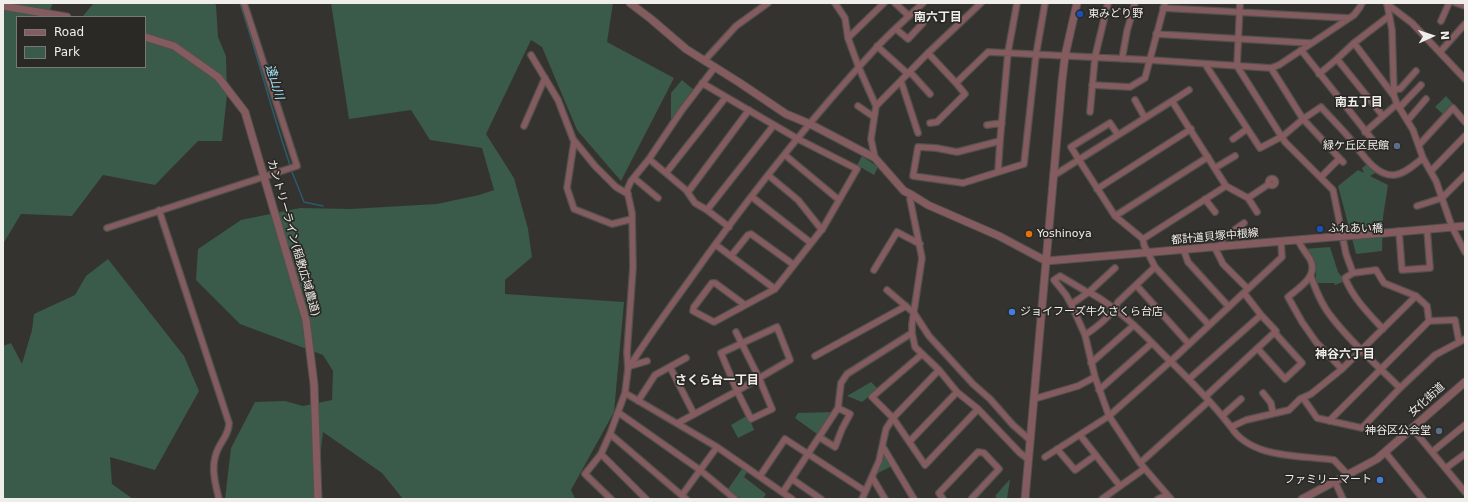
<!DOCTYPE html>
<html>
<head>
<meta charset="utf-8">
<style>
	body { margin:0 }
	#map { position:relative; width:1468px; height:502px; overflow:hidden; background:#35332f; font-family:"DejaVu Sans",sans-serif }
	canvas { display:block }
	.frame { position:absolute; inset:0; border:4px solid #efeeeb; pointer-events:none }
	.legend { position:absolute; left:16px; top:16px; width:130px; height:52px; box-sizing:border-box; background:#2b2926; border:1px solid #797875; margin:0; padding:5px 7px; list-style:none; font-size:12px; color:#efeeeb }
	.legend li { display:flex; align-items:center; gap:8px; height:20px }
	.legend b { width:20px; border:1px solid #797875 }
	.north { position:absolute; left:1412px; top:16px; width:40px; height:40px; -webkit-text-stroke:3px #2b2926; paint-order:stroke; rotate:87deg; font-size:11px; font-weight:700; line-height:16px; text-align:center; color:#efeeeb }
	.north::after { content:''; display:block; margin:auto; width:14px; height:18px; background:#efeeeb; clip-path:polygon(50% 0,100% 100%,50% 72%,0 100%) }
</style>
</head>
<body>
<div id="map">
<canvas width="1468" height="502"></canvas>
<div class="frame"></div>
<ul class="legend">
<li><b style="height:5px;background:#845b5e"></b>Road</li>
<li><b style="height:11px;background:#3a5a4a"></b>Park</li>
</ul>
<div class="north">N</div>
</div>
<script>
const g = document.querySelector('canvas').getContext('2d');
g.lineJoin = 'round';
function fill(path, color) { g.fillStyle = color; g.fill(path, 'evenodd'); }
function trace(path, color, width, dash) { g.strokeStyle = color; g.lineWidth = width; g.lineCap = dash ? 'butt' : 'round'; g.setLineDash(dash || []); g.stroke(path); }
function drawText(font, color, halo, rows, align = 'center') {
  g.font = font + ' "DejaVu Sans","Noto Sans JP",sans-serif'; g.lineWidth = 3.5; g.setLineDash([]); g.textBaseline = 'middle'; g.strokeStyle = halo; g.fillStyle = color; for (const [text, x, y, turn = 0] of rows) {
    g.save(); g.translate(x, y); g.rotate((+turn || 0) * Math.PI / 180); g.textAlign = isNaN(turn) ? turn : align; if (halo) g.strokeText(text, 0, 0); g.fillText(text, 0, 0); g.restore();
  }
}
fill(new Path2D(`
	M3,3H53L47,17H17V67H145V17H82L94,3H214L216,5L218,37L226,56L227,95L222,141H198L155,185L103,175L72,216L21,214L3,244Z
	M331,3H613L607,42L674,78L621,181L577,130L542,47L531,40L486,134L514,178L528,229L532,257L505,280V294L624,302L614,412L571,490L575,499H403L382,473L323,432L315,499H225L231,448L255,402L285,401L303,406L332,400L333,371L323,355L240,324L196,280L198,249L241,220L300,208L350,209L437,204L479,195L494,190L482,148L430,140L411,110L349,119Z
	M682,80L694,90L671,121V93Z
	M1446,96L1455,106L1445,116L1435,107Z
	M862,156L878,167L874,175L857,165Z
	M1367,164L1377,172L1370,176L1388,185L1383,217L1382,251L1356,254L1338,186L1358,170L1364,173L1362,168Z
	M1330,247L1338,272L1345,281L1335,285L1334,283H1317C1314,278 1317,275 1316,270C1316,262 1309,255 1304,249Z
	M108,259L184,356L199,391L155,470L110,457L112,484L133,499H3V346L11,343L22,364L32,330L34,314L75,295L86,276Z
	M871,382L878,389L862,402L847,396Z
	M832,412L817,434L795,418L798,413Z
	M748,415L754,430L738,438L731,425Z
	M885,454L892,466L876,474L883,455Z
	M744,466L749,469L744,477L766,494L763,499H741L728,489Z
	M1010,479L1007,499H998L995,496Z`), '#3a5a4a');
trace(new Path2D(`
	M240,3C258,57 272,112 290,165
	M292,172L304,202L323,206`), '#285d6d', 1.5);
const minor = new Path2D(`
	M835,3L845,18L848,38L859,68L876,106
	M895,3L909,16
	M1017,3L1008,52L1000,141L957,152L936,148L918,147L913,176L963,183L1024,164L1036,55L1045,3
	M1240,3L1237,66L1285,142L1333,190L1346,254L1353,273
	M1387,3L1392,30L1394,96L1397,104L1413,130L1423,158L1436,181L1452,227L1465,252
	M1456,3L1465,6
	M1387,4L1412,23L1465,79
	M1163,8L1348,18
	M1441,21L1449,3
	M896,29L908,39L923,23L914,12
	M1156,34L1310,43
	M848,38L884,3
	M1354,43L1394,96
	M877,46L908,74
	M1301,50L1375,143
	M1440,52L1465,24
	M928,53L956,83
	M531,55L558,100L573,139L595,166L616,187L628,194
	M1122,59L1127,31L1135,3
	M1337,59L1383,116
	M705,60L736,26L768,3
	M1205,64L1260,148L1283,136L1303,119L1271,68
	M910,72L930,94
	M1319,74L1337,59L1354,43L1388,17
	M901,81L918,133
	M702,83L798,139L857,169L823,228L775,289L714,322L693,311L694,307L712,283H715L745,305
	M1092,85L1130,87L1145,78L1165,3
	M1394,89H1400L1416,71
	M1135,100L1145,118
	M1172,101L1189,90
	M858,106L874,117
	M1399,108L1421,85
	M1090,112L1095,57L1108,3
	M1408,120L1426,99
	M930,123L937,122L965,94L956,83L988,52L1150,60L1271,68L1279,65L1354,15L1360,7L1362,3
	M987,125L1002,123
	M524,126L545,78
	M1365,132L1397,104
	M1118,135L1110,123L1071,147L1079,160L1115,216L1143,239L1144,245L1155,267L1209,325
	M1233,139L1247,129
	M574,142L567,188L574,209L612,224L632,219
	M1419,145L1453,108L1465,122
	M785,155L839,200
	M875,158L871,139L876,106L928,53L981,3
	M649,159L686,190L695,203L707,210L729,227
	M1343,162L1303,119L1321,107C1329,116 1338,125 1346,134C1359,148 1373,176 1394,175C1405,174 1415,164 1423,158
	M1215,168L1235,156
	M1431,171L1465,136
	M998,172L1000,141
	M666,173L726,97
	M768,175L798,200L822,230
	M1053,176L1172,101L1226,186L1248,198L1269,184
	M1321,177L1339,159
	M634,178L658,198
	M1268.5 182a3.5 3.5 0 1 1 7 0a3.5 3.5 0 1 1-7 0Z
	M1097,189L1191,129
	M688,192L749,110
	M912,195L910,199L922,258L912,324V333L915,347L939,370L957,392L978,409L1020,453L1028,459
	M752,197L811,243
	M1248,198L1257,212
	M1205,199L1215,212
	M1417,206L1442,198L1465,175
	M159,210L229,423C229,434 222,440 218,449C210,465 215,483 219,499
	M707,210L774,125
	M1115,216L1208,157
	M107,228L297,166L244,3
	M1399,231L1402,270L1430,268L1427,229
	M1143,239L1226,186
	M1298,240C1301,247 1306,253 1310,259C1319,276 1300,287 1288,297L1302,322L1316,342L1342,369
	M716,245L775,289
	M1222,247V239L1244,223
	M1215,248L1223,264L1248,289
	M1184,251L1188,262L1229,307
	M731,256L748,235L751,234L794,265
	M874,270L897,232L920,244
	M1311,277C1316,290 1321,304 1330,315C1350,342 1377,365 1400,388
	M1137,286L1189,344
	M887,290L914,313L929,336L973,384L990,399L1013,425L1030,440
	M1089,292L1115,268
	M1072,306L1066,295L1054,280L1060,276L1087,292
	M777,327L790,360L737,391L721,353Z
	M1383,329C1368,313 1353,298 1345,278L1353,273L1376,270L1384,283L1416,296L1427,306L1429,321L1455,320L1459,342
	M1085,335C1097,327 1112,316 1118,302L1155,267
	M1258,349L1285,379L1302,363L1275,333
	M921,355L872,397L893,418L925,465L978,409
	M815,356L906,306
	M1091,363L1134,325
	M630,366L647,361
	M670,367L694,414
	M628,369C652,330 680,294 706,257C759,184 816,113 877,47C891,32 907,18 923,3
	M1189,379L1261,315
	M1099,390L1152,343
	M625,393L717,447L792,499
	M1263,393L1271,403L1273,413
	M1206,396L1276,331L1261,315L1244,293
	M1303,398L1317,418L1362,428L1400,388L1435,355L1465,339
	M1034,399L1078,386L1095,377
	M638,401L655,375L686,358
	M619,413L700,470L735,499
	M1222,416L1241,399
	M1329,421L1429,321
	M678,423L737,391L751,419L772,409L759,378L736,332
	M1231,427C1251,459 1300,455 1334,460L1348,475
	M1412,428L1465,492
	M610,434L686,499
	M1080,435L1120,486
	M819,437L835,447L842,429L850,414L838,408
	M910,441L957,392
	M883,447L914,499
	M1057,449L1075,470L1096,455
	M1385,452L1423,499
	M1432,452L1465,425
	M601,454L646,499
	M1045,457L1109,416L1171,361L1282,257L1281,242
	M1140,463L1209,401
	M1446,468L1465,454
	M760,476L785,439L865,491
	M872,477L885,499
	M792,479L821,499
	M1335,482L1343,499
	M783,492L838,408L841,383L847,374L912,333
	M682,495L717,447
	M611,499L585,474L601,454L610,434L625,393L628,369L627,352L633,267L632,213L627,190L631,181L649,159L682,110L715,67
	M862,499L879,461L886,429L893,418L939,370
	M943,499L939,493L978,452L984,453L999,469L972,498L973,499
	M1102,499L1144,469
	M1158,499L1167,495
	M1171,499L1140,463L1109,416L1095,377L1085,335L1072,306L1073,303L1089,292C1119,309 1140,330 1164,355C1188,378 1211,401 1231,427L1246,420L1289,410L1300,399L1311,394L1342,369L1416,296`);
const tertiary = new Path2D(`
	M630,3L651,19L686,49L740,83L786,114L810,124L875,158L904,191L912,195L928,205L999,236L1046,261
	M3,6L67,17
	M145,37L174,46L218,77L245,112L306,320L314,384L318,499
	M1385,233L1465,226
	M1046,261L1320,238
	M1025,499L1062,81L1065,56L1077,3
	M1302,499L1377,459L1465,382`);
trace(minor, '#53514d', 8);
trace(tertiary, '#53514d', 9);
trace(minor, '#845b5e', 5.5);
trace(tertiary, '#845b5e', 7);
const tertiaryBridge = new Path2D(`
	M1320,238L1385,233`);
trace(tertiaryBridge, '#53514d', 9, []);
trace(tertiaryBridge, '#845b5e', 7);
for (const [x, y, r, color] of [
	[1080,14,4,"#1a4fb4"],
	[1397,146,4,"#5c6f8a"],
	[1320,229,4,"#1a4fb4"],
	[1029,234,4,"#e8710a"],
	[1012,312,4,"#3f7fe0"],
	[1439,431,4,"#5c6f8a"],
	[1380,480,4,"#3f7fe0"]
]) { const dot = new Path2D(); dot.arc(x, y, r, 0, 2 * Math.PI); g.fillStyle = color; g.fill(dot); trace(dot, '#2b2926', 1.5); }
drawText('11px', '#efeeeb', '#2b2926', [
	["東みどり野",1088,14],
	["緑ケ丘区民館",1389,146,"right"],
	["ふれあい橋",1328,229],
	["Yoshinoya",1037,234],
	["ジョイフーズ牛久さくら台店",1020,312],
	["神谷区公会堂",1431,431,"right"],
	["ファミリーマート",1372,480,"right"]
], 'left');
drawText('11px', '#efeeeb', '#2b2926', [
	["都計道貝塚中根線",1215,237,-5],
	["カントリーライン(稲敷広域農道)",293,238,74],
	["女化街道",1427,400,-42]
]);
drawText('bold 12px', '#efeeeb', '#2b2926', [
	["南六丁目",938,18],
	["南五丁目",1359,103],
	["神谷六丁目",1345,355],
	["さくら台一丁目",717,381]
]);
drawText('italic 12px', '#a5e8fd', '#2b2926', [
	["遠山川",274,82,73]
]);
</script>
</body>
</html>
